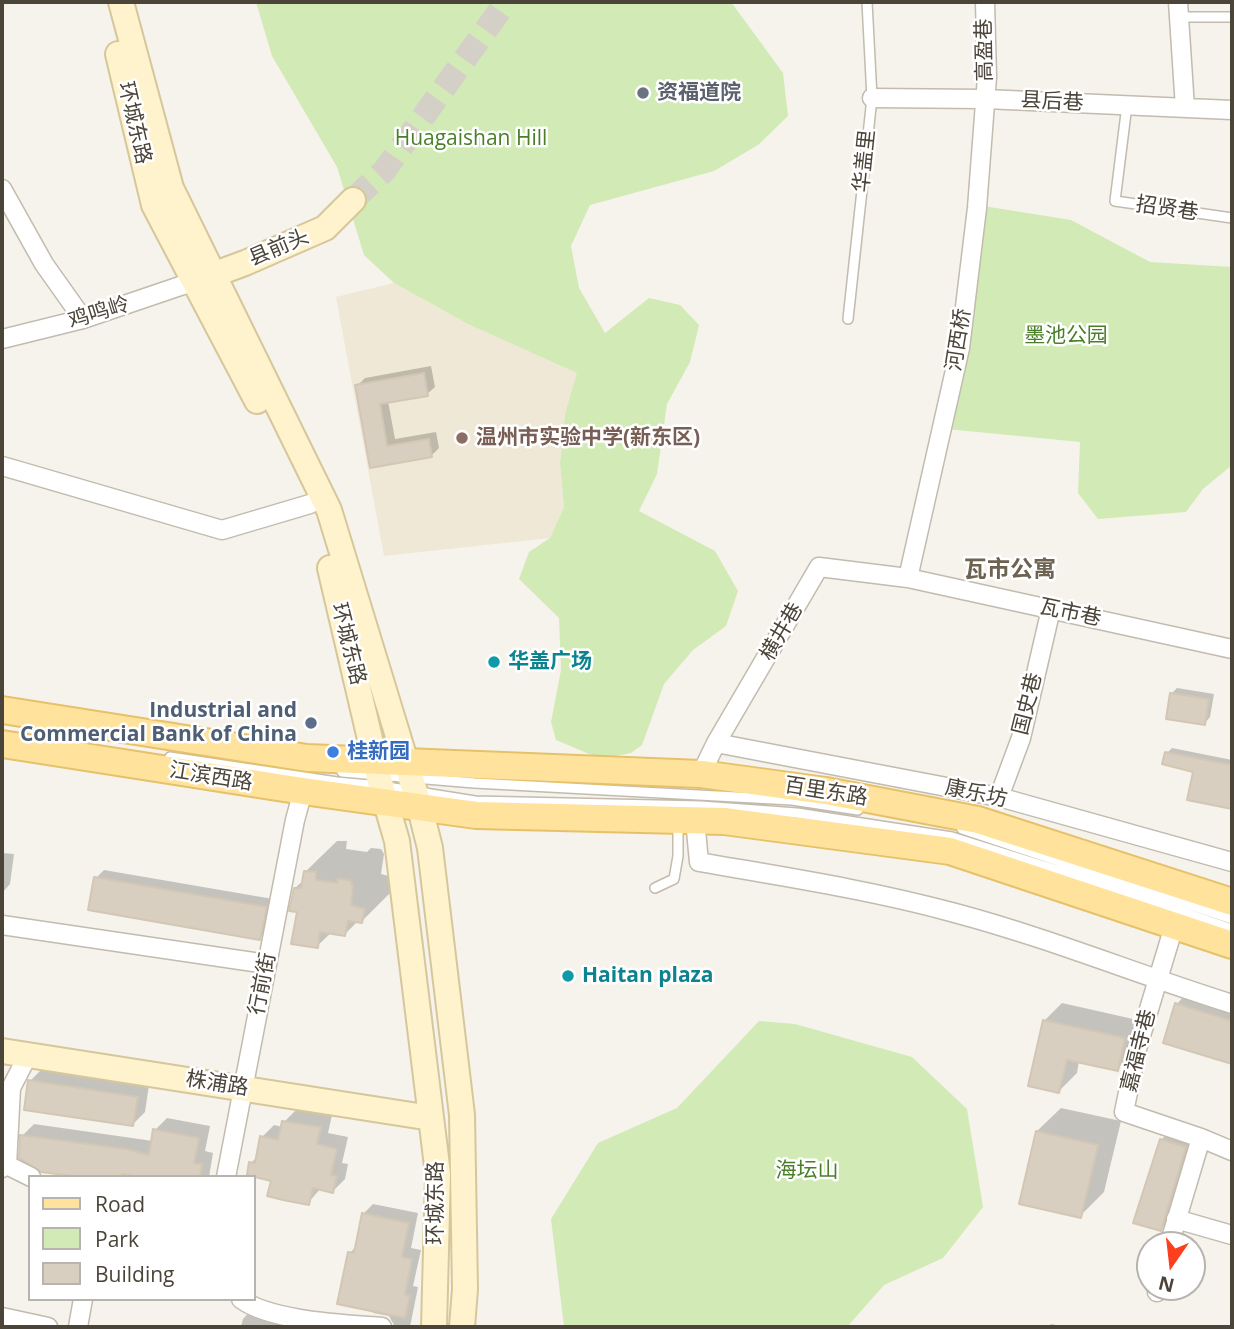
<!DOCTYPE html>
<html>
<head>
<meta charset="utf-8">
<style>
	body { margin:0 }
	#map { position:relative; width:1234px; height:1329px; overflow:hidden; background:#f6f3ec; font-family:"Open Sans",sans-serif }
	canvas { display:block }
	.frame { position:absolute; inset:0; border:4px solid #4b4439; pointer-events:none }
	.legend { position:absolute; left:28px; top:1175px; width:228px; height:126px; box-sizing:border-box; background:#fff; border:2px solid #b7b4b0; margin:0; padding:9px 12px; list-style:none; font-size:21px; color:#4b4439 }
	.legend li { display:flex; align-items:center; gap:14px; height:35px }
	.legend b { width:35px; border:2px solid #b7b4b0 }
	.north { position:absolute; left:1136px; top:1231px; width:70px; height:70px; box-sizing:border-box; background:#fff; border:2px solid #b7b4b0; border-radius:50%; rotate:194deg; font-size:19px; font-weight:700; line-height:28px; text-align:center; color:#4b4439 }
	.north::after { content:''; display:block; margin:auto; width:24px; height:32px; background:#fc3f1d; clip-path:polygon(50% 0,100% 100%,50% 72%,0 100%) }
</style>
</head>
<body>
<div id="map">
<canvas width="1234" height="1329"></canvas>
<div class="frame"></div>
<ul class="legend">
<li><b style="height:9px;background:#ffe39c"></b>Road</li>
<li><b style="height:19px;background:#d2eab5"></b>Park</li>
<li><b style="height:19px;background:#d8cfc1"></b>Building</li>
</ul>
<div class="north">N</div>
</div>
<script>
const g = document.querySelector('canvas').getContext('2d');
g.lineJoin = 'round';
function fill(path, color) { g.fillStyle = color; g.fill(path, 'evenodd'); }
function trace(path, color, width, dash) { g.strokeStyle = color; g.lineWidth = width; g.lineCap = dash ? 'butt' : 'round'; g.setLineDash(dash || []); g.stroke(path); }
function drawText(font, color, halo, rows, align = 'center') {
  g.font = font + ' "Open Sans","Noto Sans SC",sans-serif'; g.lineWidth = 5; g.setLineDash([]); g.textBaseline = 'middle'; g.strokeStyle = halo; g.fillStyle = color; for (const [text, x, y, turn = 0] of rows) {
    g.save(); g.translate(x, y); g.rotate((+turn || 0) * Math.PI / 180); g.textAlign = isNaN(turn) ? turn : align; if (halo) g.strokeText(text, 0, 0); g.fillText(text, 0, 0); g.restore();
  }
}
fill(new Path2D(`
	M394,283L468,324L578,373L565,414L560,463L564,507L550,538L384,556L336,297Z`), '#efe8d6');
fill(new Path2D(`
	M256,2H731L783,73L788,116L758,145L714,171L590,205L571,246L579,288L605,333L649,298L680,305L699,325L690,362L667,404L657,474L639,511L715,551L738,591L726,626L693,650L664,684L642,745L631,753L601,759L556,740L551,722L561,670L559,618L519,579L529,552L550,538L564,507L560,463L565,414L577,373L468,324L394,283L364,255L337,167L272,56Z
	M977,205L1071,220L1150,262L1232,267V465L1203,489L1186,512L1098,519L1078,493L1080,442L947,429Z
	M759,1021L795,1024L912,1057L967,1109L983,1207L943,1258L884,1285L847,1327H564L551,1219L598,1143L677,1108Z`), '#d2eab5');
fill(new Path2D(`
	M431,366L435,387L427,394L388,401L395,439L436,432L439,448L432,455L372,466L357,386L365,378Z
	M1177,688L1214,694L1210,717L1205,723L1171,694Z
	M1172,748L1232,760V807L1189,798L1195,770L1167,753Z
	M337,841H347L346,849L367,852L371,848L381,849L384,854L381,874L396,878L393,890L362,921H358L345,934L332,932L317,946L299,911L295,888L304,880L305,872Z
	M2,853L14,854L10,884L3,892Z
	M104,870L273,899L267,930L260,938L96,878Z
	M1184,996L1232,1011V1062L1165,1042L1177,1004Z
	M1062,1003L1142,1021L1135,1052L1117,1069L1079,1061L1077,1073L1059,1091L1044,1021Z
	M42,1069L149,1085L145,1112L133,1124L30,1081Z
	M1061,1108L1121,1121L1104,1192L1080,1216L1037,1131Z
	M296,1110L332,1115L328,1133L348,1137L342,1163L348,1164L345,1179L333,1191L321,1188L308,1203L251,1163L258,1156L262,1137L274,1125L283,1127L284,1122Z
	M167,1118L210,1126L205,1151L213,1153L209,1177H93L22,1136L34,1124L153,1141L155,1130Z
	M1173,1128L1197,1136L1173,1217L1161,1229V1140Z
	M373,1204L418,1213L411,1248L421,1250L413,1286L418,1287L410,1327H395L389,1316L373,1313L374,1310L350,1253L357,1245L363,1214Z
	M254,1307L342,1327H241L243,1319Z
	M1051,1324L1066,1327H1048Z`), '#0003');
const building = new Path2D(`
	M424,373L428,396L380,404L387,446L429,439L432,457L370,468L355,385Z
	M1170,693L1209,699L1205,725L1166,719Z
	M1165,752L1232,765V809L1187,800L1193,772L1162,764Z
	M304,871L316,872V880L337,883L338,879L350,880L353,887L351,905L365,909L362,923L348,921L345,936L320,932L318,948L291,944L297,912L289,911L294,888H301Z
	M94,877L267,907L260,940L88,910Z
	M1175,1003L1232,1021V1064L1163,1043Z
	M1043,1020L1125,1038L1118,1071L1067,1060L1059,1093L1028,1086Z
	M28,1080L138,1097L133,1126L24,1110Z
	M282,1121L321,1127L317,1144L337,1149L331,1175L337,1176L333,1193L313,1188L309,1205L283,1200L267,1196L271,1181L247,1175L249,1162L255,1163L260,1136L278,1140Z
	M153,1129L199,1138L194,1163L202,1164L200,1177H140L122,1174V1177H80L41,1172L19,1158L20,1135L126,1149L149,1155Z
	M1036,1131L1098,1145L1081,1218L1019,1204Z
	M1160,1139L1186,1147L1161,1231L1133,1223Z
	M362,1213L409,1223L402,1257L412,1259L405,1295L410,1296L405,1318L337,1304L348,1252L354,1253Z`);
fill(building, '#d8cfc1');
trace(building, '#d3c7b4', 2);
trace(new Path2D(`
	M353,200L384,171L506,2`), '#d4d0c8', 24, [24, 12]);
const lane = new Path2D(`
	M1180,17H1232
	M1127,105L1115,201L1232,218
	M848,319L872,98L867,2
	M170,757L337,782L381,786L475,801L701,806L797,813L952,837L1104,885L1232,929
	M342,772L474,783L792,800L858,810
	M962,829L1232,919
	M655,888L674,879L678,856V821`);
const street = new Path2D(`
	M1178,2L1185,108
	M872,98L985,99L1232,110
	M2,189L44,264L83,319
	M2,339L83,319L195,281
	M2,466L222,530L310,504
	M908,578L960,348L977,208L987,77L985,2
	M716,743L999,797L1232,862
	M701,774L716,743L819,567L908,578L1232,649
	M999,797L1021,738L1051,609
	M695,820L699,862C785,877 871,890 955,913C1049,938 1139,975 1232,1004
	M2,925L267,964
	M1201,1138L1232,1151
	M7,1165L11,1088L28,1055
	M2,1168L7,1165L31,1177
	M226,1177L295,820L303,791
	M1176,1219L1232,1235
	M1169,1245L1201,1138L1124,1112L1137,1049L1174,926
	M1157,1292L1158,1287
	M241,1299C270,1321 345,1324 382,1327
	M2,1317L48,1327
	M78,1327L83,1299`);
const secondary = new Path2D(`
	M121,2L171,188L329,510L420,808L430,848L462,1115L465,1289L462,1327
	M118,54L154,205L257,401
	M199,280L245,263L325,228L353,200
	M330,568L381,786L397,841L438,1174L434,1327
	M2,1051L431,1118`);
const primary = new Path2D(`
	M2,710L307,758L701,774L826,791L978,820L1232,902
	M2,744L303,791L476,815L724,821L950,851L1232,945`);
trace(lane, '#c2bbae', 12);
trace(street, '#c2bbae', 21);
trace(secondary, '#d6c79b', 28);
trace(primary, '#e6c16a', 30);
trace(lane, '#fff', 9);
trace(street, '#fff', 18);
trace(secondary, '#fff3cd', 24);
trace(primary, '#ffe39c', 26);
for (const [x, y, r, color] of [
	[643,93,7,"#6b7280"],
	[462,438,7,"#8d6e63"],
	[494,662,7,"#0f9aa8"],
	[311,723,7,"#5c6f8a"],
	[333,752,7,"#3f7fe0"],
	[568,976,7,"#0f9aa8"]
]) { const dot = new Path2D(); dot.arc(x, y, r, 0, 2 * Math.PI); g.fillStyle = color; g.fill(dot); trace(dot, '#fff', 2.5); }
drawText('21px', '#4b4439', '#fff', [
	["高盈巷",985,50,-91],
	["县后巷",1052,102,3],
	["环城东路",134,123,77],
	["华盖里",865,161,-84],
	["招贤巷",1167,209,8],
	["县前头",279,248,-23],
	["鸡鸣岭",99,313,-17],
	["河西桥",959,340,-81],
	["瓦市巷",1070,613,12],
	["横井巷",782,632,-60],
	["环城东路",348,644,76],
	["国史巷",1028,704,-76],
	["江滨西路",211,777,9],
	["百里东路",826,792,9],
	["康乐坊",976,794,12],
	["行前街",263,984,-79],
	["嘉福寺巷",1139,1051,-76],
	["株浦路",217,1084,9],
	["环城东路",436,1203,-90]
]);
drawText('bold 21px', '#5b616d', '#fff', [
	["资福道院",657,93]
], 'left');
drawText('21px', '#4a7f2a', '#fff', [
	["Huagaishan Hill",471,139],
	["墨池公园",1066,336],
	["海坛山",807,1171]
]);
drawText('bold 21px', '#785e54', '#fff', [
	["温州市实验中学(新东区)",476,438]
], 'left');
drawText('bold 21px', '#0d838f', '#fff', [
	["华盖广场",508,662],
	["Haitan plaza",582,976]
], 'left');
drawText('bold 21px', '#4e5e75', '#fff', [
	["Industrial and",297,711],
	["Commercial Bank of China",297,735]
], 'right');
drawText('bold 21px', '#366cbe', '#fff', [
	["桂新园",347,752]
], 'left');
drawText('bold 23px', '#6e6250', '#fff', [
	["瓦市公寓",1010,570]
]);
</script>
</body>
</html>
